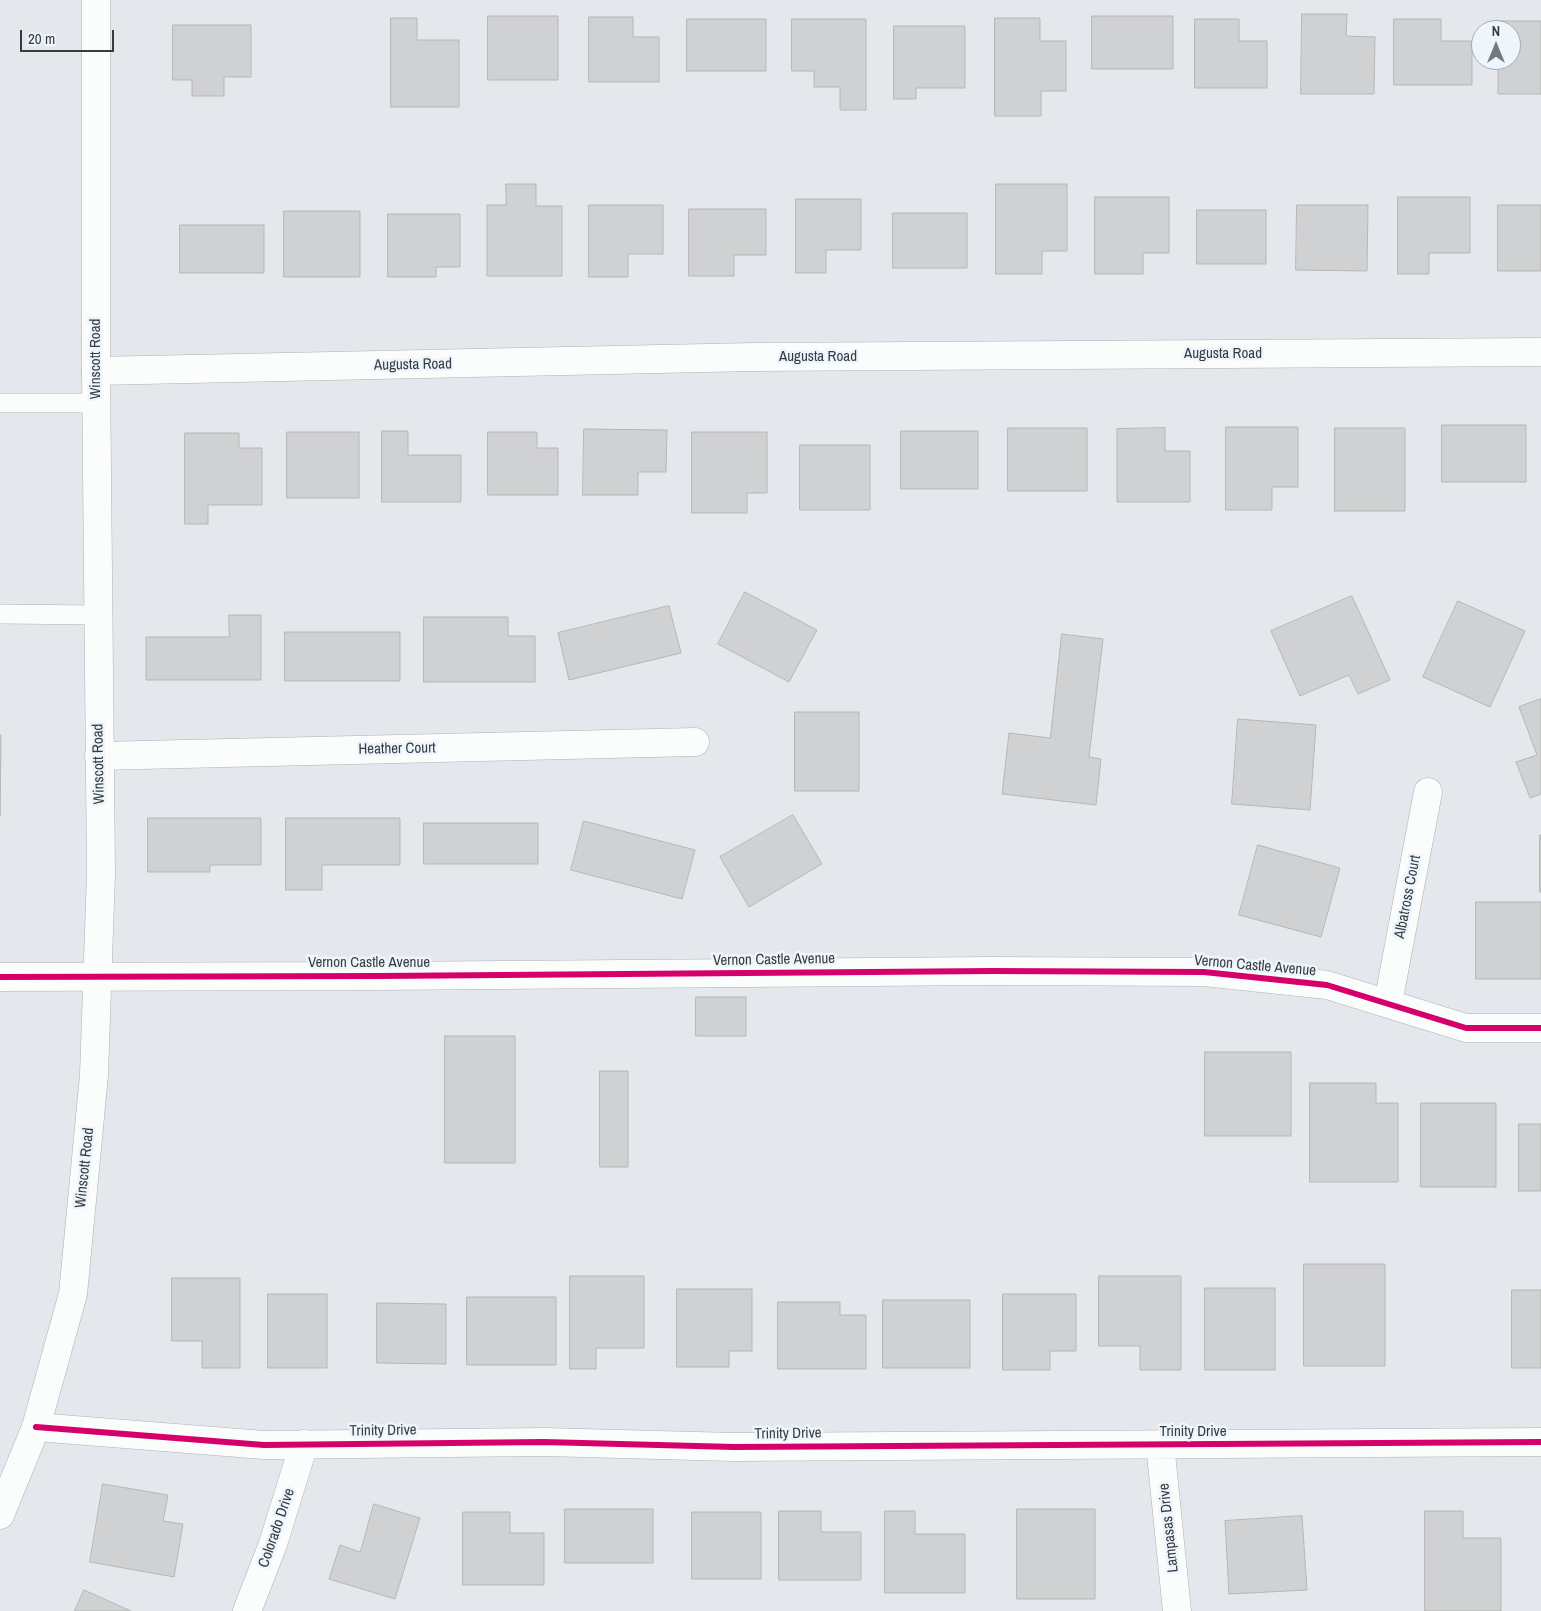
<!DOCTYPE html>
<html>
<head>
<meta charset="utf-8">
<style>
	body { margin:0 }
	#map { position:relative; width:1541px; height:1611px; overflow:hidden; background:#e4e8ec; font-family:"Archivo Narrow",sans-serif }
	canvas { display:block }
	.north { position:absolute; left:1471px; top:20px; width:50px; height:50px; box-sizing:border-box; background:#edf6fd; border:1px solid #a5acb1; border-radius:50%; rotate:0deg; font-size:14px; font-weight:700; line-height:20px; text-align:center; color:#393c3f }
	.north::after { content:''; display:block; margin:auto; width:18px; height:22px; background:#75787c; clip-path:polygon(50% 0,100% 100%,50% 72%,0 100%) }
	.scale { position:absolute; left:20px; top:30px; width:94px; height:22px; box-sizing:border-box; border:2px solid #393c3f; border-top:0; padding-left:6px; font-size:15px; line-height:18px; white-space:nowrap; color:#393c3f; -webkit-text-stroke:4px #edf6fd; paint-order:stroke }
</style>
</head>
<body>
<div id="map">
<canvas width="1541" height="1611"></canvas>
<div class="north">N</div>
<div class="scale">20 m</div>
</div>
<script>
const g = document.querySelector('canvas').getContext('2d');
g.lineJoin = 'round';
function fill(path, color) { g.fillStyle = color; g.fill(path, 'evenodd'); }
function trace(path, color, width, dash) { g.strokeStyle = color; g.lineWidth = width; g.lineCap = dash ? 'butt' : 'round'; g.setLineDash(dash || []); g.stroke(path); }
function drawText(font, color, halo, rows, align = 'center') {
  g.font = font + ' "Archivo Narrow",sans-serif'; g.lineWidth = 5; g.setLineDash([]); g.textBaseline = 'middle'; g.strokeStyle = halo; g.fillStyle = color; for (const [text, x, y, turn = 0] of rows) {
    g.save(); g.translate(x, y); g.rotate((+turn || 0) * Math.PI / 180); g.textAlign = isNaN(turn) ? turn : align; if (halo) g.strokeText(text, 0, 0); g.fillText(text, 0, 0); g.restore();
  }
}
const building = new Path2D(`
	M1302,14H1347L1346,36L1375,37L1374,94H1301Z
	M488,16H558V80H488Z
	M1092,16H1173V69H1092Z
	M589,17H633V37H659V82H589Z
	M391,18H417V40H459V107H391Z
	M995,18H1040V41H1066V91H1041V116H995Z
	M687,19H766V71H687Z
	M792,19H866V110H840V87H814V71H792Z
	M1195,19H1239V41H1267V88H1195Z
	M1394,19H1441V41H1472V85H1394Z
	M1498,21H1541V94H1498V60H1511V30H1498Z
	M173,25H251V77H224V96H192V80H173Z
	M894,26H965V88H916V99H894Z
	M506,184H536V206H562V276H487V205H506Z
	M996,184H1067V251H1042V274H996Z
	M1095,197H1169V253H1143V274H1095Z
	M1398,197H1470V253H1429V274H1398Z
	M796,199H861V250H826V273H796Z
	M589,205H663V254H628V277H589Z
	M1297,205H1368L1367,271L1296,270Z
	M1498,205H1541V271H1498Z
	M689,209H766V255H734V276H689Z
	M1197,210H1266V264H1197Z
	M284,211H360V277H284Z
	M893,213H967V268H893Z
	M388,214H460V267H436V277H388Z
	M180,225H264V273H180Z
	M1442,425H1526V482H1442Z
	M1226,427H1298V487H1272V510H1226Z
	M1008,428H1087V491H1008Z
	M1165,428V451H1190V502H1117V429Z
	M1335,428H1405V511H1335Z
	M584,429L667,430L666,472H638V495H583Z
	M382,431H408V455H461V502H382Z
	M901,431H978V489H901Z
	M287,432H359V498H287Z
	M488,432H537V448H558V495H488Z
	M692,432H767V493H747V513H692Z
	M185,433H239V448H262V505H208V524H185Z
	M800,445H870V510H800Z
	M745,592L817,630L789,682L718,644Z
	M1352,596L1390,680L1358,694L1349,675L1300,696L1271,631Z
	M1458,601L1525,631L1490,707L1423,677Z
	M669,606L681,653L569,680L558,633Z
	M229,615H261V680H146V637H229Z
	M424,617H508V636H535V682H424Z
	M285,632H400V681H285Z
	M1062,634L1103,639L1089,757L1101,759L1096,805L1002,794L1009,733L1050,738Z
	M1541,699V794L1530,798L1516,762L1537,755L1519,707Z
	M795,712H859V791H795Z
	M1238,719L1316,725L1310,810L1232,804Z
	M0,735H1L0,816Z
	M793,815L822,864L749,907L720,857Z
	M148,818H261V865H210V872H148Z
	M286,818H400V865H322V890H286Z
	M584,821L695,850L682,899L571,870Z
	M424,823H538V864H424Z
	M1540,835H1541V892H1540Z
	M1258,845L1340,868L1321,937L1239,915Z
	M1476,902H1541V979H1476Z
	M696,997H746V1036H696Z
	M445,1036H515V1163H445Z
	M1205,1052H1291V1136H1205Z
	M600,1071H628V1167H600Z
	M1310,1083H1376V1103H1398V1182H1310Z
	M1421,1103H1496V1187H1421Z
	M1519,1124H1541V1191H1519Z
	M1304,1264H1385V1366H1304Z
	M570,1276H644V1348H596V1369H570Z
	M1099,1276H1181V1370H1140V1346H1099Z
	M172,1278H240V1368H202V1341H172Z
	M1205,1288H1275V1370H1205Z
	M677,1289H752V1351H729V1367H677Z
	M1512,1290H1541V1368H1512Z
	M268,1294H327V1368H268Z
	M1003,1294H1076V1351H1050V1370H1003Z
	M467,1297H556V1365H467Z
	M883,1300H970V1368H883Z
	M778,1302H840V1315H866V1369H778Z
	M377,1303L446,1304V1364L377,1363Z
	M103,1484L168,1495L163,1521L183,1524L174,1577L90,1562Z
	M374,1504L420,1518L395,1599L329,1579L340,1545L360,1552Z
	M565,1509H653V1563H565Z
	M1017,1509H1095V1599H1017Z
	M779,1511H821V1532H861V1580H779Z
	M885,1511H915V1534H965V1593H885Z
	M1425,1511H1463V1538H1501V1611H1425Z
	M463,1512H510V1533H544V1585H463Z
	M692,1512H761V1579H692Z
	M1302,1516L1307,1590L1229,1594L1225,1521Z
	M84,1590L131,1611H75Z`);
fill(building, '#d0d1d2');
trace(building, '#b6b6b7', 1);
const lane = new Path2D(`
	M0,403H96
	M0,614L98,615`);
const street = new Path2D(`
	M96,371L753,357L1541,352
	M99,756L695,742
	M0,977L379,976L992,971L1204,972L1327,985L1466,1028H1541
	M1388,1003L1428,792
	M36,1427L264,1445L544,1442L734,1447L1541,1442
	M1160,1444L1177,1611
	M247,1611L273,1544L304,1444`);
const secondary = new Path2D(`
	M0,1515L36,1427L73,1294L94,1075L101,873L96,371V0`);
trace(lane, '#aeb1b4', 20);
trace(street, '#aeb1b4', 29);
trace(secondary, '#aeb1b4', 29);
trace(lane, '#fbfcfc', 19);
trace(street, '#fbfcfc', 28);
trace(secondary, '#fbfcfc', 28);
trace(new Path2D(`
	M0,977L379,976L992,971L1204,972L1327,985L1466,1028H1541
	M36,1427L264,1445L544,1442L734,1447L1541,1442`), '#d6006c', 6);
drawText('15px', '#393c3f', '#edf6fd', [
	["Augusta Road",1223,354],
	["Augusta Road",818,357],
	["Winscott Road",96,359,-90],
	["Augusta Road",413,365,-1],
	["Heather Court",397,749,-1],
	["Winscott Road",99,764,-91],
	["Albatross Court",1408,897,-79],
	["Vernon Castle Avenue",774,960,-1],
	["Vernon Castle Avenue",369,963],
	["Vernon Castle Avenue",1255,966,5],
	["Winscott Road",85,1168,-84],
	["Trinity Drive",383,1431,-1],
	["Trinity Drive",1193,1432],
	["Trinity Drive",788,1434,-1],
	["Colorado Drive",277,1528,-71],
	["Lampasas Drive",1169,1528,-96]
]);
</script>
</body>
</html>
